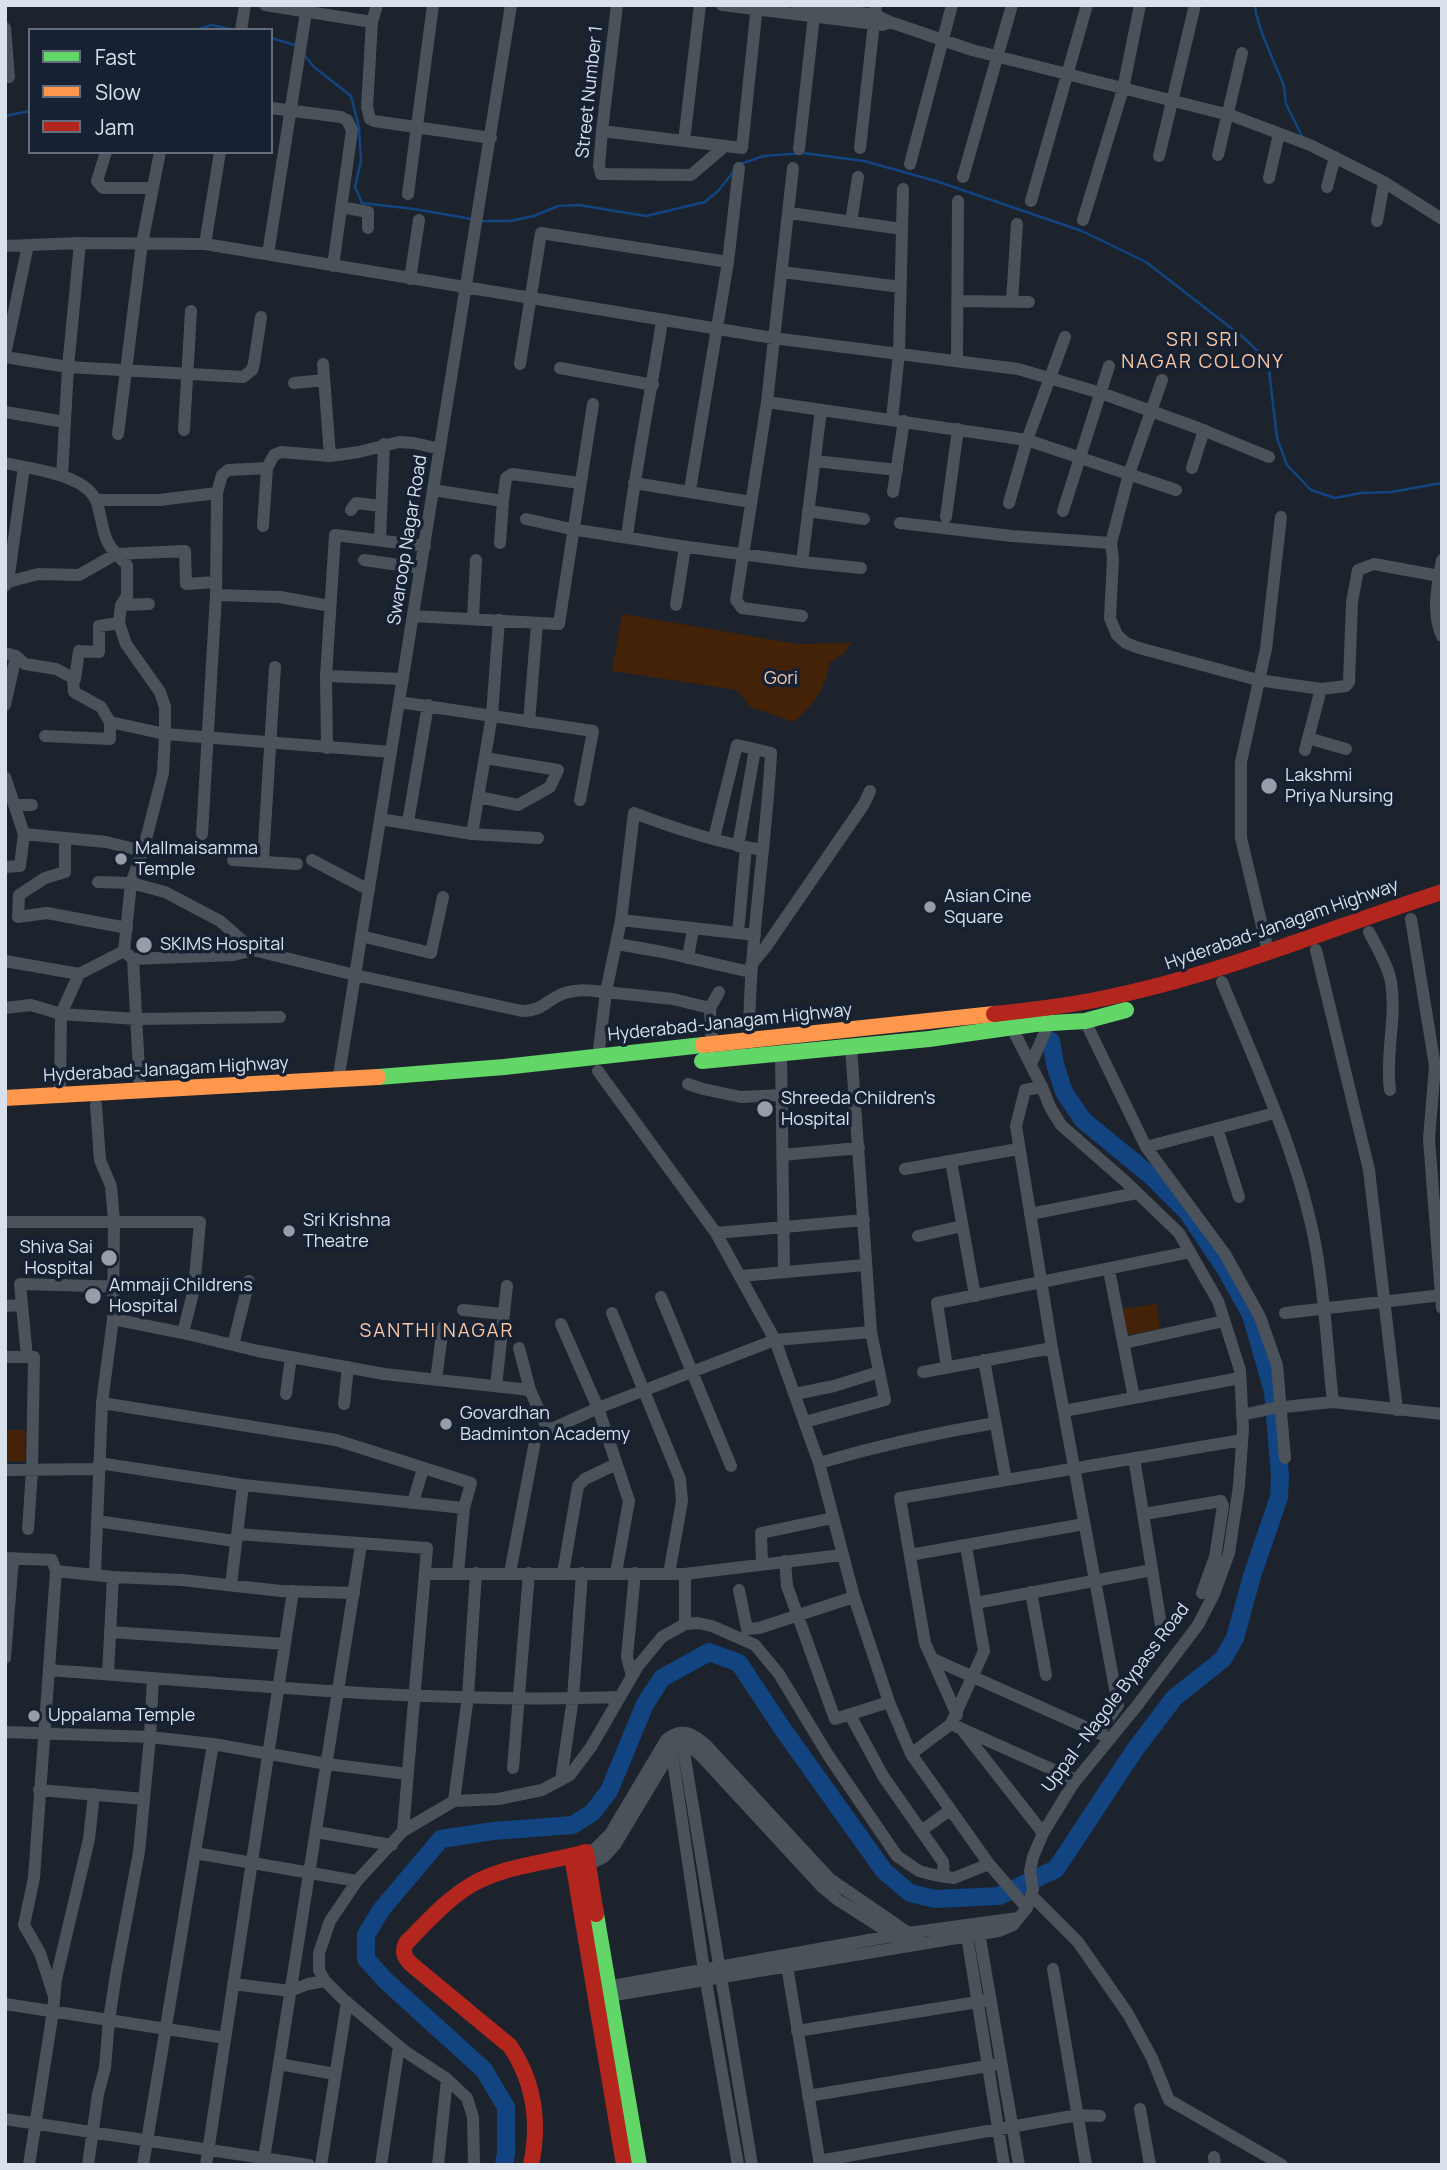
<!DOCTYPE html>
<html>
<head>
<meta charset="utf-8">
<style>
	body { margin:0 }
	#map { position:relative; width:1447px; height:2170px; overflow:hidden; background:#1c232d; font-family:Manrope,sans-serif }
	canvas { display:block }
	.frame { position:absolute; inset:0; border:7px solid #d8e1ec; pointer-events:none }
	.legend { position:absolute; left:28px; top:28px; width:245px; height:126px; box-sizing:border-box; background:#162233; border:2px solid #646e7d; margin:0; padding:9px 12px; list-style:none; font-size:21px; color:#d8e1ec }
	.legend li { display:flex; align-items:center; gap:14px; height:35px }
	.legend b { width:35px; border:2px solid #646e7d }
</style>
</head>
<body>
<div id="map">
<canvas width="1447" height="2170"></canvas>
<div class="frame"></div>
<ul class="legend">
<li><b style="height:9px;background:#63d668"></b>Fast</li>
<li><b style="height:9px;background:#ff974d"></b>Slow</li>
<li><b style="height:9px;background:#b3261e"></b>Jam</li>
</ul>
</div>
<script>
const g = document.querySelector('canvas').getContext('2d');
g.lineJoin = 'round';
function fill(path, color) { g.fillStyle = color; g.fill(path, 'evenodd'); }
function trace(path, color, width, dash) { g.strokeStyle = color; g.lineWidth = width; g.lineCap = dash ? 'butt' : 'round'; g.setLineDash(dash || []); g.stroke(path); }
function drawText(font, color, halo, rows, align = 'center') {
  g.font = font + ' Manrope,sans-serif'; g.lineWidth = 7; g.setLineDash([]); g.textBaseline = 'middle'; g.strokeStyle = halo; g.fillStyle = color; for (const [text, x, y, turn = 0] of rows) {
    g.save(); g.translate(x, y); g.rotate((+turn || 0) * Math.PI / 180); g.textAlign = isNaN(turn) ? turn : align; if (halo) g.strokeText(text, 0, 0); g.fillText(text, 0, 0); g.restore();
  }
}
fill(new Path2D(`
	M622,614L798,644L852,643L843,654L830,662C822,696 818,698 794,722L751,707L737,690L612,671Z
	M1157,1304L1160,1329L1127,1335L1122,1309Z
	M5,1430H25V1461H5Z`), '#432207');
trace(new Path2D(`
	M1255,5L1256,14L1263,36L1284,86L1286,104L1302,136
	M196,30L212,25L235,30
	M271,38L295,45
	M304,55L314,67L351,96L359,128L361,161L355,187L362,203L414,209L472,219
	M5,116L30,111
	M740,164L764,156L803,153L864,161L936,181L1082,231L1146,262L1244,338L1268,361L1277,438L1287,465L1311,490L1335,498L1361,493L1391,492L1442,483
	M482,221H510L534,216L558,206L579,205L646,216L705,202L719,190L734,171`), '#114481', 2.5);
trace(new Path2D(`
	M504,2165L506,2153V2107L484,2070L386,1981L366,1959V1935L381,1910L441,1839L493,1831L573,1825L593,1812L609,1791L645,1704L662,1678L709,1652L739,1663L782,1728L884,1871L910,1893L935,1899L999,1896L1056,1869L1134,1751L1174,1698L1223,1659L1235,1638L1252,1576L1279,1497L1280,1476L1273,1391L1251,1315L1226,1270L1188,1213L1151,1176L1083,1120L1064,1092L1055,1064L1051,1041`), '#114481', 18);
trace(new Path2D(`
	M265,5L372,22
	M377,5L372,22L367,107L370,119L374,121L491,138
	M617,5L602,131L599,166L601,174L691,175L725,146
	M722,5L883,25L890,22
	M797,5L876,15L890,22L972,50L1233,116L1310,145L1384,182L1442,219
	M5,28L9,77
	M241,30L245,5
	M271,108L341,117L347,120L352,130L333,266
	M602,131L742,148L757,5
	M684,141L700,5
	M860,148L876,5
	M799,149L814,16
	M106,152L97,181L103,188H152
	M1218,155L1242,53
	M1159,156L1195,5
	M910,164L952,5
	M793,168L767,402L736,600L742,608L802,616
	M963,177L1012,5
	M1269,178L1279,134
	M1327,187L1335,157
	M408,194L433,5
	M1031,201L1087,5
	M341,207L368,212V228
	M790,213L902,229
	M1083,220L1123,89L1140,5
	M1377,221L1384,182
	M851,222L858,177
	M205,244L220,152
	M5,246L80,243L205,244L773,338L1018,369L1101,393L1198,428L1269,457
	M268,254L306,12
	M782,272L901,287
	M410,279L419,220
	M958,301L1029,302
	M1012,301L1017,224
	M5,355L28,245
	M5,357L68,367L243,377L252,370L254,363L261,317
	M957,361L958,201
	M323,364L330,456
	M520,364L541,233L728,262
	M560,368L653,385
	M1162,380L1129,474L1111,543L1113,559L1110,618L1117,635L1126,643L1139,648L1258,680L1321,689L1346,686L1349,682L1352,602L1358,570L1374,564L1439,576L1442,560
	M294,383L324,380
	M767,402L1027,440L1176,490
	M5,412L65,422
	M892,419L899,353L903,189
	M184,430L191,311
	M118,434L142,243L160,152
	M815,461L897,470
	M5,463C31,469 88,474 97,503C107,537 99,538 127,565V596L121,605L119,623L126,644L160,692L165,707V734L163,773L143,851L131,883L124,951L79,974L61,1014L60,1094
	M1192,468L1204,430
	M62,476L68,367L80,243
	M634,483L751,502
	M433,490L503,501L500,543
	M690,490L728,262L739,168
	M893,492L904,421
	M96,500H159L217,493
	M503,501L506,478L512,474L580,483
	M1009,503L1027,440L1065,337
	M351,510L356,503L381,506
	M808,511L864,519
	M1063,511L1109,366
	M946,517L958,429
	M526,519L571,529L680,546L802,562L821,410
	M900,523L1012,536L1111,543
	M263,526L267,468
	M627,537C636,465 651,393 662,321
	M380,539L384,444
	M364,560L421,568
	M802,562L861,568
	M1439,576C1436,597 1433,616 1442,636
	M8,582L24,467
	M5,586L8,582L38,574L79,575L116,554L185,551L186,584L216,582
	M216,595L280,597L330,606
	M121,605L149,604
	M676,605L685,547
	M413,616L559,624L593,404
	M473,618L476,560
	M5,653L16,656L25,664L56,669L75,679H73L74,692L101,707L110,722L165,734L391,752
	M326,676L403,679
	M75,679L79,651L99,652V626L119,623
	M399,702L593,731L580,800
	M5,705L16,656
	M529,722L537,624
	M45,736L110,739V722
	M1308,738L1346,749
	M327,748L326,676L335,535L425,546
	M1305,750L1321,689
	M5,777L24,834L20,866L5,867
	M478,797L518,805L550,787L558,770L485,758
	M14,805H32
	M380,819L472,834L492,715L499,620
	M408,822L428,705
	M24,834L106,842L143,851
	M202,834L216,595L217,493L222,475L228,470L267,468L274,455L281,452L330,456L359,452L399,442L414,443L440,449
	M472,834L538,838
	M65,838V872L45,878L19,895L18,917L47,913L127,928
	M714,838L737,745L755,749L738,846
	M233,860L297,864
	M263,860L275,667
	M312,860L369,890
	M98,882L131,883L165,892L220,921L253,950L355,975L522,1011C544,1010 544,1002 562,994C576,988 591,991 606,992L621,920L634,813C676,829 719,843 763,850
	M1411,919L1435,1066L1429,1139L1442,1308
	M621,920L755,935
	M1369,932C1377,948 1388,965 1391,982C1397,1018 1385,1054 1390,1090
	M738,933L746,847
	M361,936L431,953L443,897
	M617,944L663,952L750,972
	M1316,950L1369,1170L1397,1410
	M124,951L133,959L140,1089
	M1268,951L1241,838V762L1266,649L1281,517
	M688,958L693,929
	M133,959L234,955L253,950
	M5,961L79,974
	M751,965L765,948L864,804L870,791
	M1222,982C1256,1065 1298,1154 1315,1243C1325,1295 1327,1349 1333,1402
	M5,1008L31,1005L61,1014L137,1019L280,1017
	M710,1008L712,1045
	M1085,1021L1146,1147L1225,1254L1260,1317L1277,1365L1285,1458
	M749,1041C749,944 766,849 771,753L755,749
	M781,1054L784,1271
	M598,1057L606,992L673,999L710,1008L719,992
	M1031,1064L1049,1023
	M598,1071L716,1233L775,1340L819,1463L854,1597L889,1702L911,1754L989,1864L1027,1908
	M338,1081L511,5
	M688,1084L703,1089L741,1097L781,1095
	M1042,1087L1025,1090L1016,1126L1052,1348L1118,1705L1098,1733
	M1217,1128L1239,1197
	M1146,1147L1275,1113
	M782,1155L859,1148
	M951,1161L975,1296
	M905,1169L1018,1149
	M1030,1214L1137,1193
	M5,1222H200L194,1289L183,1333
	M716,1233L864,1220
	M918,1236L962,1226
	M1109,1270L1134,1398
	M741,1276L865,1265
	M661,1297L731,1466
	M5,1306L21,1305
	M463,1310L503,1314
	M612,1313L680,1479L682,1501L669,1574
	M1285,1313L1442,1295
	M113,1319L183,1333L258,1351L384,1374L530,1390L548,1430
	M561,1324L598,1408L629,1501L616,1573
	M1124,1343L1224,1321
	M233,1345L249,1281
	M519,1348L530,1390
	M5,1357H34L32,1471L28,1529
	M27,1357L20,1284L165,1288
	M984,1360L1006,1480
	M947,1367L937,1303L1190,1252
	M923,1372L1052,1348
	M436,1380L443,1327
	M496,1386L507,1286
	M286,1394L291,1357
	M795,1394L834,1386L879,1372
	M102,1403L336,1440L471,1483L464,1508L458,1573
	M344,1404L348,1367
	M1064,1411L1240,1378
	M1242,1415L1274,1408L1333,1402L1442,1414
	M805,1422L885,1400L871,1332L851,1047
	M1134,1458L1161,1625
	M99,1463L243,1485L464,1508
	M819,1463C877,1446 935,1433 995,1423
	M5,1470L99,1469
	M413,1502L423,1469
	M1144,1514L1221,1501L1223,1506L1215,1557L1202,1593
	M97,1521L235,1541
	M237,1534L427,1548L403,1831
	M910,1555L1084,1524
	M5,1558L52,1560L56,1571L113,1577L182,1580L281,1591L354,1593
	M785,1561L787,1586L835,1719L889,1702
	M762,1564L761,1533L833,1518
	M510,1573L536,1436L598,1408L775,1340L871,1332
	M563,1573L578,1486L585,1479L616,1464
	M95,1574L102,1403L113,1319L114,1221L111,1186L100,1160L96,1105
	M425,1574H685L842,1555
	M685,1574V1624
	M231,1585L243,1485
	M739,1590L747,1629L759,1628L854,1597
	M1031,1592L1046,1675
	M976,1603L1152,1570
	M110,1632L285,1644
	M5,1658L13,1558
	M933,1659L1103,1735
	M49,1670C239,1684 430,1704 620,1697
	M108,1674L113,1577
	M632,1676L627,1657L635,1573
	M850,1715L883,1776L943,1862L944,1877
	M957,1715L925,1643L900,1498L1242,1440
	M951,1724L1076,1780
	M963,1731L1043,1833
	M5,1732L150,1737L213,1744L327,1764L407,1774
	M682,1740L752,2165
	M671,1747L704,1970L738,2165
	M911,1754L951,1724L984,1651L966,1546
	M513,1768L529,1573
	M561,1780L573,1698L582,1573
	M39,1790L144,1799
	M454,1801L468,1696L476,1573
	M921,1831L950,1810
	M316,1832L392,1845
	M586,1852L595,1849L610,1834L666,1740C682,1726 694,1734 708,1747L830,1879L923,1943
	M195,1853L357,1881
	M588,1865L604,1857L615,1845L672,1750C684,1741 693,1748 702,1757L821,1886L838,1900L908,1945
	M1032,1896L1078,1942L1128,2014L1152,2058L1169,2100L1282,2165
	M978,1927L1019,2165
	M966,1930L1004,2165
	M788,1958L787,1966L820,2165
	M1053,1969L1086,2165
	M233,1984L290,1991L308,1984L325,1981
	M601,1988L908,1933L1018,1918
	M54,1996L40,1953L24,1925L34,1878L56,1571
	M603,1997L999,1931L1013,1925L1027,1908L1033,1889L1030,1871L1033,1857L1043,1833L1073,1784L1136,1707L1198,1625L1214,1594L1229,1553L1239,1486L1243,1429L1240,1370L1218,1301L1179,1233L1126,1182L1061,1125L1050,1107L1042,1087L1012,1028
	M5,2004L225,2038
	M797,2031L984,2001
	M279,2064L335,2074
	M808,2096L994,2065
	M1140,2109L1150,2165
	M5,2119L309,2165
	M1214,2157L1215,2165
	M819,2161L1078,2115L1100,2116
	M29,2165L53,2011L56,1979L89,1839L94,1794
	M88,2165L98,2094L105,2068L109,2020L116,1974L139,1852L150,1737L153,1678
	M143,2165L213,1744
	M206,2165L293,1591
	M263,2165L361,1545
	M321,2165L347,2002
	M381,2165L399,2046
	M438,2165L447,2079
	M474,2165L473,2117L467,2098L447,2079L406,2052L343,1999L325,1981L319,1970V1953L330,1921L357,1881L403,1831L454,1801L498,1799L542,1790L570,1775L591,1747L638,1666L662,1637L685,1624L698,1623L712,1626L755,1645L779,1674L828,1755L897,1856L919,1871L934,1875L954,1878L989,1864`), '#4c525a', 12);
trace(new Path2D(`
	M702,1061L929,1039L1035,1024L1085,1021L1126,1010
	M378,1077L504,1067L703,1045
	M596,1914L639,2165`), '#63d668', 16);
trace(new Path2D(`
	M703,1045L994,1014
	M5,1098L378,1077`), '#ff974d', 16);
trace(new Path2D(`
	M994,1014C1031,1010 1068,1006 1105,998C1220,975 1330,928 1442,892
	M572,1856L624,2165
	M531,2165C540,2122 535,2083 510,2046L411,1964C404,1957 402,1952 406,1943C426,1923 446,1900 471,1885C505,1865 548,1863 586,1852L596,1914`), '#b3261e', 16);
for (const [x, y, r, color] of [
	[1269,786,9,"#969ea9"],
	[121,859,7,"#969ea9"],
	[930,907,7,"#969ea9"],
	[144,945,9,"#969ea9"],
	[765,1109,9,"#969ea9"],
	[289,1231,7,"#969ea9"],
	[109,1258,9,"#969ea9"],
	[93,1296,9,"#969ea9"],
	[446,1424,7,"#969ea9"],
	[34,1716,7,"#969ea9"]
]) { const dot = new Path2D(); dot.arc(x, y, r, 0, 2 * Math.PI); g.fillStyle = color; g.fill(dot); trace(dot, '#162233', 2.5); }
drawText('18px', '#d8e1ec', '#162233', [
	["Street Number 1",590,92,-84],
	["Swaroop Nagar Road",408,540,-81],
	["Hyderabad-Janagam Highway",1282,925,-19],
	["Hyderabad-Janagam Highway",730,1023,-6],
	["Hyderabad-Janagam Highway",166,1070,-3],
	["Uppal - Nagole Bypass Road",1116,1698,-53]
]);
drawText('18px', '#f3c9ac', '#162233', [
	["Gori",781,679]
]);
drawText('18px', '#d8e1ec', '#162233', [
	["Lakshmi",1285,776],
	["Priya Nursing",1285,797],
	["Mallmaisamma",135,849],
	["Temple",135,870],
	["Asian Cine",944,897],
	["Square",944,918],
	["SKIMS Hospital",160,945],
	["Shreeda Children's",781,1099],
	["Hospital",781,1120],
	["Sri Krishna",303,1221],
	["Theatre",303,1242],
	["Shiva Sai",93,1248,"right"],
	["Hospital",93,1269,"right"],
	["Ammaji Childrens",109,1286],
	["Hospital",109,1307],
	["Govardhan",460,1414],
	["Badminton Academy",460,1435],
	["Uppalama Temple",48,1716]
], 'left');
g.letterSpacing = '2px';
drawText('19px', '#fcc5a0', '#162233', [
	["SRI SRI",1203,341],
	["NAGAR COLONY",1203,363],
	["SANTHI NAGAR",437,1332]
]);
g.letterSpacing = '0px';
</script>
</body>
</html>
